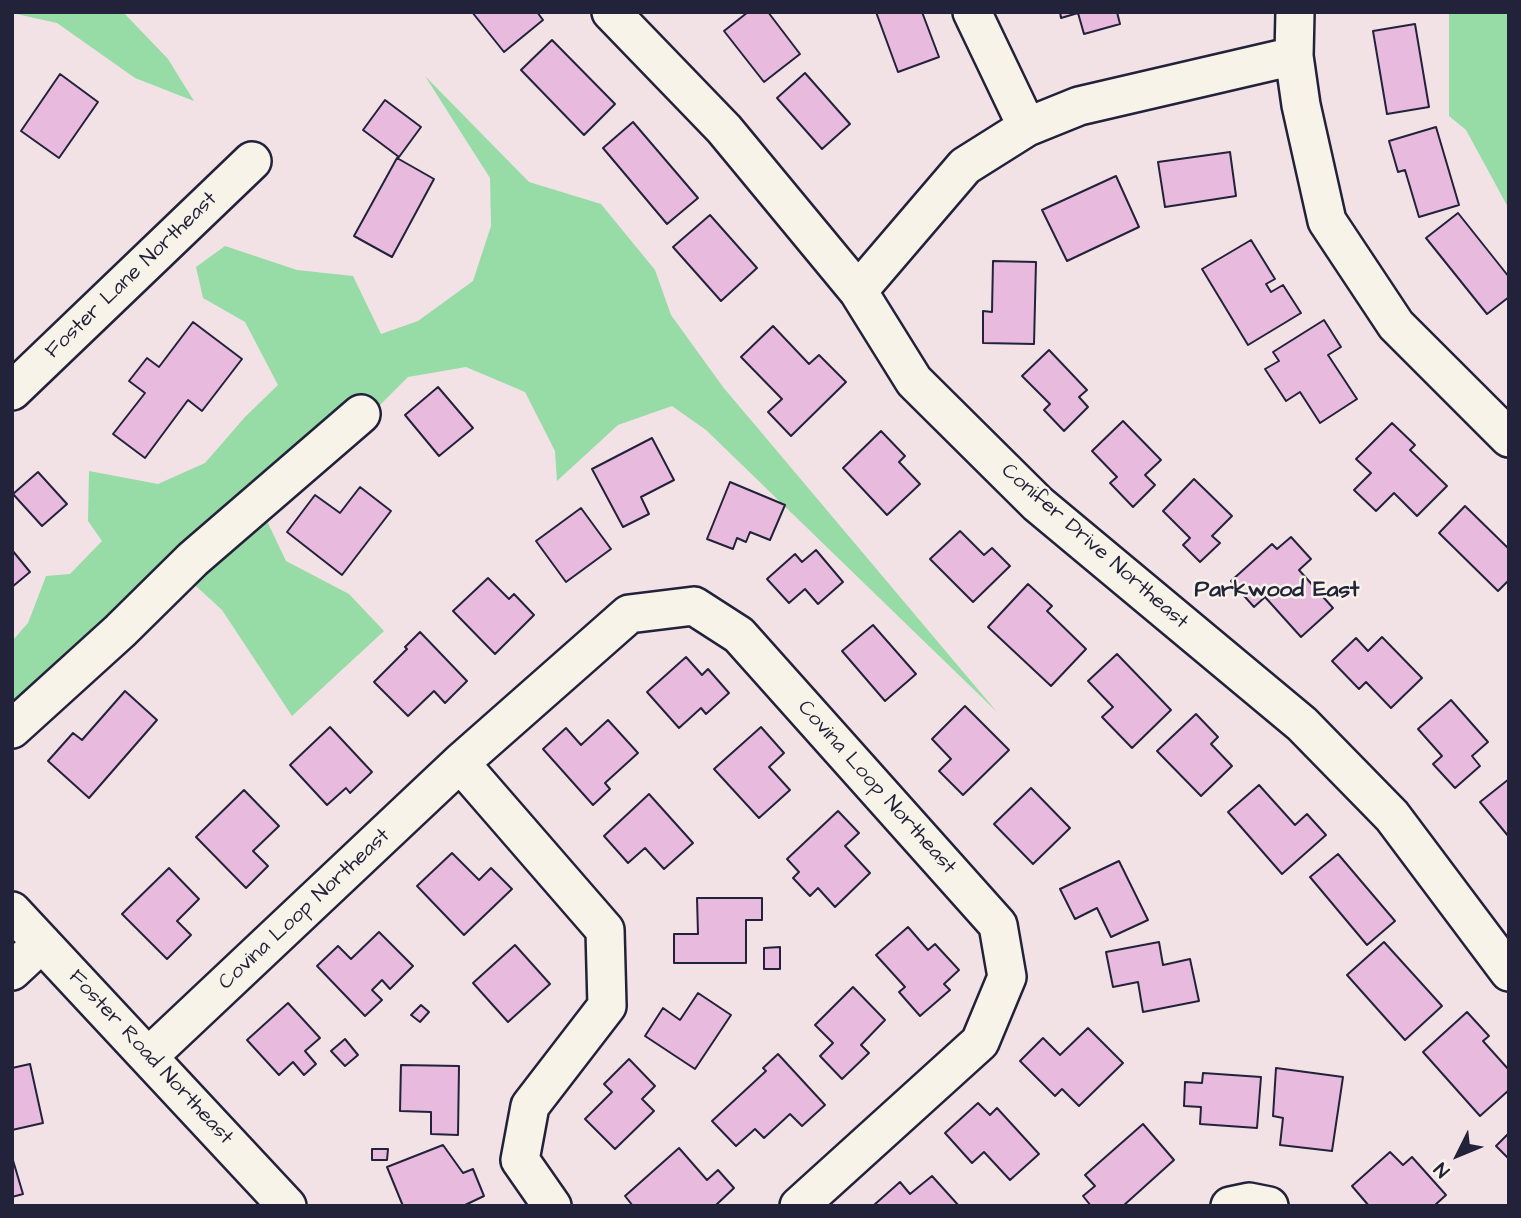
<!DOCTYPE html>
<html>
<head>
<meta charset="utf-8">
<style>
	body { margin:0 }
	#map { position:relative; width:1521px; height:1218px; overflow:hidden; background:#f2e2e5; font-family:"Architects Daughter",sans-serif }
	canvas { display:block }
	.frame { position:absolute; inset:0; border:14px solid #22223b; pointer-events:none }
	.north { position:absolute; left:1423px; top:1120px; width:70px; height:70px; -webkit-text-stroke:5px #f7f3e8; paint-order:stroke; rotate:227deg; font-size:19px; font-weight:700; line-height:28px; text-align:center; color:#22223b }
	.north::after { content:''; display:block; margin:auto; width:24px; height:32px; background:#22223b; clip-path:polygon(50% 0,100% 100%,50% 72%,0 100%) }
</style>
</head>
<body>
<div id="map">
<canvas width="1521" height="1218"></canvas>
<div class="frame"></div>
<div class="north">N</div>
</div>
<script>
const g = document.querySelector('canvas').getContext('2d');
g.lineJoin = 'round';
function fill(path, color) { g.fillStyle = color; g.fill(path, 'evenodd'); }
function trace(path, color, width, dash) { g.strokeStyle = color; g.lineWidth = width; g.lineCap = dash ? 'butt' : 'round'; g.setLineDash(dash || []); g.stroke(path); }
function drawText(font, color, halo, rows, align = 'center') {
  g.font = font + ' "Architects Daughter",sans-serif'; g.lineWidth = 5; g.setLineDash([]); g.textBaseline = 'middle'; g.strokeStyle = halo; g.fillStyle = color; for (const [text, x, y, turn = 0] of rows) {
    g.save(); g.translate(x, y); g.rotate((+turn || 0) * Math.PI / 180); g.textAlign = isNaN(turn) ? turn : align; if (halo) g.strokeText(text, 0, 0); g.fillText(text, 0, 0); g.restore();
  }
}
fill(new Path2D(`
	M123,12L168,59L194,101L135,78L57,23L12,13Z
	M1449,12H1509V209L1466,130L1449,116Z
	M425,76L529,182L601,204L655,270L671,315L723,387L997,712L706,430L672,406L618,425L557,481L555,451L525,392L466,367L408,377L266,519L286,561L349,594L384,631L292,716L222,610L172,564L12,705V641L28,623L46,576L70,574L102,541L88,521L89,471L158,484L205,463L245,417L278,385L245,322L203,298L196,267L225,246L297,270L353,276L381,334L418,321L473,281L491,226L490,178Z`), '#97dba7');
const building = new Path2D(`
	M472,12H537L543,20L504,52Z
	M748,12H768L800,54L764,82L724,31Z
	M876,12H922L939,57L898,72Z
	M1060,12H1117L1120,24L1084,34L1078,13L1061,18Z
	M1415,24L1429,107L1387,114L1373,31Z
	M552,40L615,104L584,135L521,70Z
	M805,73L850,124L822,149L777,98Z
	M60,74L98,102L59,158L21,131Z
	M385,100L421,127L399,157L363,130Z
	M633,122L698,198L667,224L603,148Z
	M1436,127L1459,205L1419,217L1405,170L1398,172L1389,141Z
	M1230,152L1236,196L1165,207L1158,162Z
	M397,158L434,179L392,257L354,236Z
	M1116,176L1139,227L1067,261L1042,210Z
	M1458,213L1509,277V297L1487,314L1426,238Z
	M710,215L757,268L721,301L673,247Z
	M1251,240L1275,279L1266,284L1271,292L1283,285L1301,313L1248,345L1202,269Z
	M993,261L1036,262L1034,344L983,343V311L992,312Z
	M1324,320L1341,347L1328,355L1357,399L1320,423L1300,392L1286,401L1265,369L1279,361L1273,352Z
	M193,322L242,359L202,411L188,400L145,458L113,434L145,393L129,381L147,358L159,367Z
	M773,326L809,364L819,355L846,382L791,436L768,412L782,399L741,357Z
	M1049,350L1087,390L1079,397L1088,407L1064,431L1044,410L1050,404L1022,376Z
	M438,387L473,428L439,456L405,415Z
	M1123,421L1161,460L1145,475L1155,485L1133,507L1110,483L1117,477L1092,451Z
	M1392,423L1415,445L1410,450L1447,486L1417,516L1394,493L1376,511L1354,490L1371,473L1356,459Z
	M881,431L905,456L899,462L920,484L887,515L843,468Z
	M652,438L674,480L641,497L649,514L623,527L592,469Z
	M38,472L67,504L42,526L13,494Z
	M1194,479L1232,516L1212,536L1220,543L1200,562L1183,545L1190,538L1163,511Z
	M730,482L785,505L770,540L750,532L746,542L737,538L733,549L707,539Z
	M360,487L391,511L342,575L287,532L315,495L340,513Z
	M1465,506L1509,549V580L1498,591L1439,533Z
	M581,508L611,549L566,582L536,541Z
	M960,531L984,555L992,548L1010,566L973,602L930,559Z
	M1291,537L1311,559L1299,570L1333,608L1301,637L1265,597L1254,607L1231,581L1272,544L1277,549Z
	M12,550L30,572L12,587Z
	M816,550L843,582L818,604L805,589L789,603L767,579L795,554L802,562Z
	M488,578L509,599L514,594L534,615L495,654L453,611Z
	M1028,584L1052,606L1047,611L1086,649L1051,686L988,627Z
	M873,625L916,674L885,701L842,651Z
	M420,632L467,681L445,703L434,691L408,716L374,682L407,649L405,647Z
	M1382,637L1422,678L1391,708L1366,682L1359,689L1332,661L1356,638L1368,651Z
	M1117,654L1171,710L1132,748L1102,717L1113,707L1088,681Z
	M686,657L702,675L708,669L729,693L706,714L701,708L679,728L647,692Z
	M125,691L157,720L89,798L48,761L73,733L82,740Z
	M1451,700L1488,742L1472,756L1480,766L1455,788L1433,764L1442,756L1418,729Z
	M965,706L1009,750L963,795L939,771L951,759L932,739Z
	M1196,714L1218,737L1211,744L1232,766L1201,796L1157,751Z
	M608,720L638,753L605,783L610,789L593,805L543,749L566,728L581,745Z
	M330,727L372,772L350,793L346,788L327,805L290,765Z
	M761,727L784,753L769,767L790,790L759,818L714,769Z
	M1509,779V837L1480,802Z
	M1259,785L1295,825L1307,814L1326,835L1282,874L1228,812Z
	M1031,788L1070,828L1033,864L994,824Z
	M244,790L279,826L253,851L268,866L246,888L196,837Z
	M649,794L693,843L664,869L645,848L628,863L604,836Z
	M838,811L859,833L845,846L870,873L835,907L818,888L810,896L793,878L799,872L787,859Z
	M452,853L479,880L491,868L512,889L464,935L417,886Z
	M1338,854L1395,921L1367,945L1310,877Z
	M1119,861L1148,920L1111,937L1097,908L1075,919L1060,889Z
	M169,868L199,899L177,921L191,935L167,959L122,914Z
	M697,898H762V920H746V963H674V934H698Z
	M908,927L928,950L935,944L959,970L944,984L950,990L920,1016L899,992L905,987L876,955Z
	M379,932L413,966L390,989L382,980L372,990L382,1000L365,1016L317,966L338,946L351,959Z
	M1159,942L1163,965L1190,959L1199,1001L1143,1012L1138,982L1113,987L1106,952Z
	M1384,942L1442,1006L1405,1040L1347,975Z
	M515,945L550,984L508,1022L473,983Z
	M780,947V969H764V948Z
	M853,987L885,1020L861,1045L869,1053L842,1079L820,1056L833,1043L815,1025Z
	M698,993L731,1015L695,1069L645,1036L663,1008L680,1020Z
	M288,1003L320,1038L305,1051L316,1064L304,1075L293,1062L279,1075L247,1040Z
	M421,1005L429,1012L420,1022L411,1015Z
	M1467,1012L1489,1036L1483,1041L1509,1070V1090L1480,1116L1423,1052Z
	M1088,1028L1123,1063L1079,1106L1062,1089L1055,1096L1020,1061L1043,1038L1060,1055Z
	M345,1039L358,1055L345,1066L331,1051Z
	M778,1054L825,1105L802,1126L790,1114L764,1138L755,1129L736,1146L712,1121L766,1071L763,1068Z
	M629,1059L655,1086L642,1099L654,1111L615,1149L585,1119L612,1092L604,1084Z
	M30,1064L43,1123L12,1130V1068Z
	M401,1065L459,1066L458,1135L431,1134V1112L400,1111Z
	M1276,1068L1343,1077L1332,1151L1280,1145L1283,1118L1273,1116Z
	M1203,1073L1261,1077L1257,1128L1200,1124L1201,1107L1184,1106L1185,1082L1202,1083Z
	M978,1103L990,1115L997,1108L1039,1154L1010,1180L984,1152L972,1163L945,1133Z
	M1143,1124L1174,1160L1123,1206H1091L1083,1196L1095,1186L1085,1175Z
	M1509,1133V1159L1496,1146Z
	M443,1145L463,1173L473,1169L484,1196L463,1206H403L387,1167Z
	M679,1148L707,1180L718,1170L734,1188L715,1206H633L625,1196Z
	M372,1149H388L387,1160H372Z
	M1390,1152L1403,1165L1412,1157L1446,1195L1434,1206H1369L1352,1186Z
	M12,1157L23,1194L12,1197Z
	M932,1176L959,1206L874,1205L900,1182L910,1194Z`);
fill(building, '#e8bade');
trace(building, '#22223b', 2);
const minor = new Path2D(`
	M611,12L724,129L858,291L914,381L1038,504L1302,724L1392,816L1509,972
	M972,12L1027,127
	M1295,12L1294,56L1301,105L1327,221L1396,325L1509,438
	M858,291L965,166L1027,127L1079,106L1294,56
	M12,391L252,161
	M12,729L120,631L193,559L361,414
	M460,763L605,930L607,1006L530,1106L520,1160L552,1206
	M12,911L287,1206
	M12,971L42,943
	M149,1056L460,763L629,614L694,606L739,635L998,925L1007,977L980,1042L799,1206
	M1230,1206L1249,1202L1269,1206`);
trace(minor, '#22223b', 42);
trace(minor, '#f7f3e8', 37);
drawText('21px', '#22223b', '#f7f3e8', [
	["Foster Lane Northeast",132,276,-44],
	["Conifer Drive Northeast",1094,547,41],
	["Covina Loop Northeast",876,788,48],
	["Covina Loop Northeast",305,910,-43],
	["Foster Road Northeast",150,1058,47]
]);
drawText('bold 23px', '#22223b', '#f7f3e8', [
	["Parkwood East",1277,591]
]);
</script>
</body>
</html>
